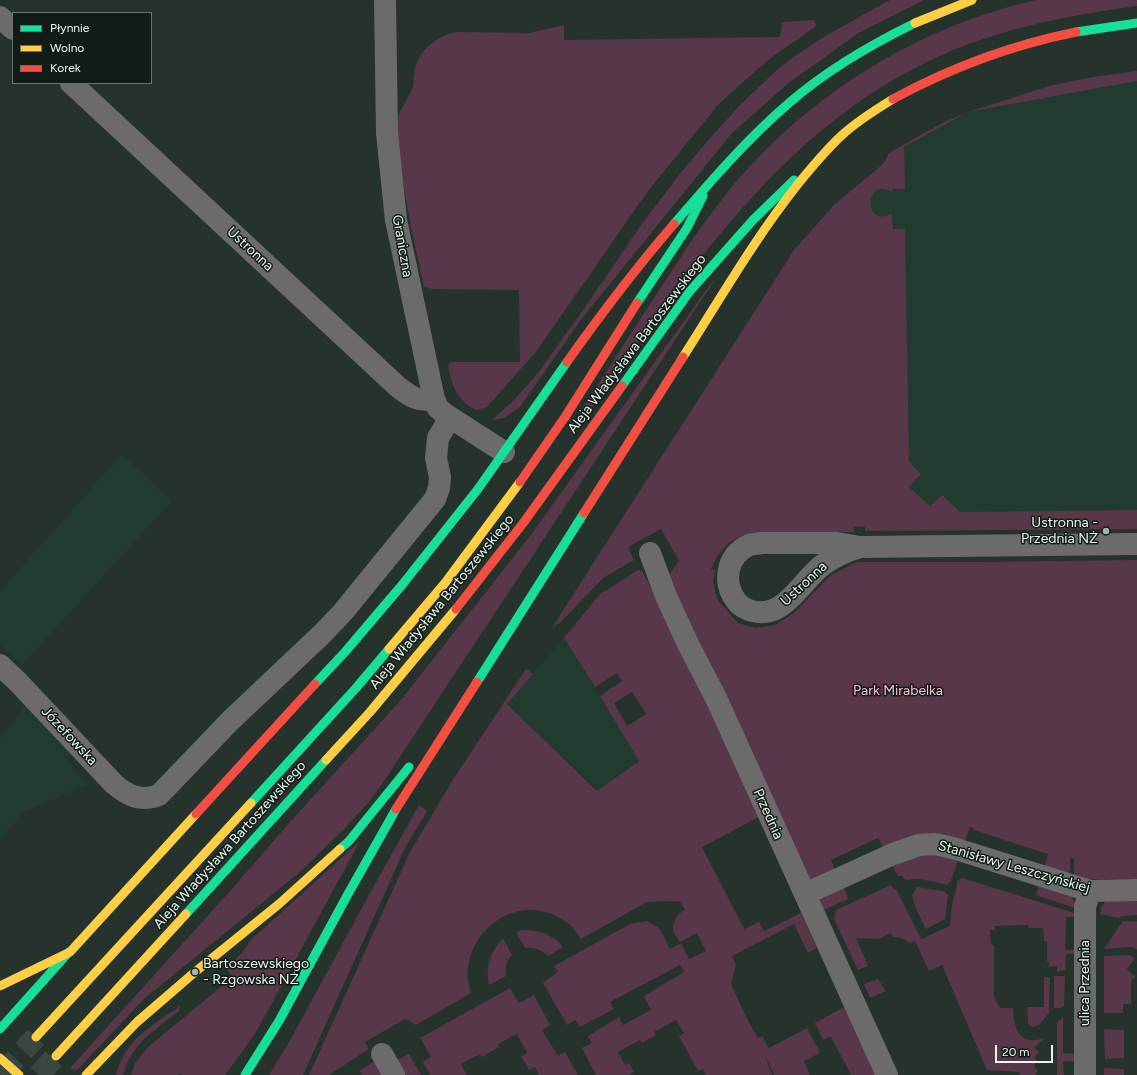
<!DOCTYPE html>
<html>
<head>
<meta charset="utf-8">
<style>
	body { margin:0 }
	#map { position:relative; width:1137px; height:1075px; overflow:hidden; background:#26322c; font-family:Figtree,sans-serif }
	canvas { display:block }
	.legend { position:absolute; left:12px; top:12px; width:140px; height:72px; box-sizing:border-box; background:#121c17; border:1px solid #68746e; margin:0; padding:5px 7px; list-style:none; font-size:12px; color:#eaf7f0 }
	.legend li { display:flex; align-items:center; gap:8px; height:20px }
	.legend b { width:20px; border:1px solid #68746e }
	.scale { position:absolute; left:995px; top:1045px; width:58px; height:18px; box-sizing:border-box; border:2px solid #eaf7f0; border-top:0; padding-left:5px; font-size:12px; line-height:14px; white-space:nowrap; color:#eaf7f0; -webkit-text-stroke:3px #121c17; paint-order:stroke }
</style>
</head>
<body>
<div id="map">
<canvas width="1137" height="1075"></canvas>
<ul class="legend">
<li><b style="height:5px;background:#16e098"></b>Płynnie</li>
<li><b style="height:5px;background:#ffcf43"></b>Wolno</li>
<li><b style="height:5px;background:#f24e42"></b>Korek</li>
</ul>
<div class="scale">20 m</div>
</div>
<script>
const g = document.querySelector('canvas').getContext('2d');
g.lineJoin = 'round';
function fill(path, color) { g.fillStyle = color; g.fill(path, 'evenodd'); }
function trace(path, color, width, dash) { g.strokeStyle = color; g.lineWidth = width; g.lineCap = dash ? 'butt' : 'round'; g.setLineDash(dash || []); g.stroke(path); }
function drawText(font, color, halo, rows, align = 'center') {
  g.font = font + ' Figtree,sans-serif'; g.lineWidth = 3; g.setLineDash([]); g.textBaseline = 'middle'; g.strokeStyle = halo; g.fillStyle = color; for (const [text, x, y, turn = 0] of rows) {
    g.save(); g.translate(x, y); g.rotate((+turn || 0) * Math.PI / 180); g.textAlign = isNaN(turn) ? turn : align; if (halo) g.strokeText(text, 0, 0); g.fillText(text, 0, 0); g.restore();
  }
}
fill(new Path2D(`
	M1137,81V521L903,524L855,218L904,147L968,112Z
	M122,454L172,501L22,665L0,645V591Z
	M564,638L639,760L598,791L507,704Z
	M28,702L68,743V763L89,784L23,812L0,840V738Z`), '#213c2f');
fill(new Path2D(`
	M890,0H924L860,32L790,82L732,133L580,321L520,407L504,418L492,420L514,400L538,373L588,303L641,225L682,171L711,137L742,103L778,69L801,52L827,35Z
	M1036,0H1137V6C1080,14 1023,24 969,44C787,111 684,279 577,429L571,426L691,241C710,215 728,190 749,167C826,84 926,25 1036,0Z
	M814,20L816,26L771,58L745,80L718,105L648,191L535,353L487,407L476,410C457,401 451,384 448,364L452,362H520L519,290L433,289L424,287C416,249 407,212 402,174C399,157 396,139 397,122C398,110 410,98 413,86C414,82 413,78 414,74C417,52 435,36 456,32L529,33L564,25V40L780,37L782,22Z
	M1137,71V81L968,112L904,147L905,189H892V192C865,176 862,228 892,214L893,229H905L909,462L921,474L909,487L930,506L942,495L960,512L1137,510V529L865,531V527H854V532H759C734,535 721,546 711,569L715,570L713,581L717,599L738,623L756,628L775,625L794,613L831,575L857,562H981L1137,560V879H1083L1074,878V859L1070,858V871L1068,875L1044,868L1048,854L974,830V828L970,827L964,843L885,850L878,838L831,860L836,873L819,880L808,879L671,590L670,573L679,561L661,529L628,547L634,560L603,578L560,623L553,626L794,250L835,204L883,164L889,153L942,123L968,112L1049,86L1093,77Z
	M714,281L384,781L368,803L345,828L300,872L144,999L78,1069L74,1070L70,1068L231,890L290,822L400,701L533,532L712,282Z
	M638,570L642,571L698,676L759,817L702,847L744,929L759,922L764,931L801,913L817,948L808,953L794,924L732,956L736,964L731,984L748,1021L758,1038L762,1036L769,1048L807,1028L820,1053L804,1061L810,1075H774L764,1053L772,1075H706L703,1069L698,1071L679,1036L684,1033L676,1020L654,1032L656,1035L642,1043L640,1040L618,1052L625,1065L629,1063L634,1072L629,1075H596L582,1048L592,1043L588,1036L619,1017L623,1025L651,1010L644,996L684,972L680,965L610,1002L614,1009L580,1027L575,1020L567,1025L543,983L558,972L554,966L630,924L647,921L660,929L670,949L681,943L689,959L706,951L697,933L680,942C678,939 674,934 673,931C672,921 678,914 685,909L679,901L647,902L581,939C578,935 575,930 572,927C567,921 558,917 551,914C503,895 455,946 471,993L416,1025L405,1019L365,1042L369,1049L329,1075H309L410,852L454,778L526,669L533,674L507,704L597,791L639,761L600,696L622,681L617,673L595,687L564,638L599,595ZM632,692L646,714L627,726L614,703Z
	M419,805L427,811L405,848L303,1075H269L288,1044L376,882Z
	M360,841L259,1027L245,1048L225,1075H182L180,1073L178,1075H131L135,1063L148,1047L233,977L226,969L240,955L253,938Z
	M924,851L959,857L950,883L947,885C933,882 920,877 906,880L902,876H898L891,864Z
	M962,878L1078,914V917H1066L1065,950H1079V954H1066L1065,970L1057,972V966L1049,967V961H1047V941H1044L1043,928H1029L1028,925L995,926V930H990L991,944L994,945V997L1000,1008H1013C1014,1020 1015,1038 1030,1040C1034,1041 1039,1039 1043,1039L1034,1048L1039,1052L1034,1058L1038,1061L1034,1066L1038,1071L1035,1075H1020L1019,1072L987,1070L942,965L929,971L915,941L910,943L902,938L893,937L891,933L879,939L856,938L868,966L858,970L834,919L836,910L891,885L897,891L921,939L950,926L952,905L958,880Z
	M1040,881L1070,894L1078,909L1036,895Z
	M843,885L848,899L822,911L816,897Z
	M917,887L944,891L948,895L945,919L926,929L915,907L912,895Z
	M1137,896V915L1122,916L1118,918L1100,914L1101,908L1106,900Z
	M1123,921H1137V950L1133,947L1104,949Z
	M523,930C539,930 553,934 563,947L548,956C541,950 534,947 525,948L516,932Z
	M503,938L512,955C506,960 505,968 506,976L489,985C485,967 490,952 503,938Z
	M1130,955L1135,959L1127,969L1135,977L1131,981V1004H1123V1013H1104V956Z
	M1054,976H1065L1064,1006L1061,1008H1054Z
	M1044,977H1050L1049,1013L1039,1025L1032,1027L1028,1024L1027,1007H1044Z
	M878,979L886,991L870,998L864,984Z
	M510,988L519,1003L534,995L550,1025L542,1030L558,1056L565,1052L578,1075H539L535,1067L529,1070L521,1056L527,1053L517,1034L498,1044L499,1047L482,1057L480,1054L461,1064L467,1075H430L423,1062L431,1057L420,1038Z
	M848,1005L879,1075H851L831,1037L823,1040L815,1023Z
	M180,1006L179,1011C155,1030 131,1044 123,1075H116C125,1039 152,1026 180,1006Z
	M1063,1017V1053L1078,1054V1061L1063,1062L1064,1075H1057V1023Z
	M1104,1029L1124,1030V1058L1105,1059Z
	M409,1054L421,1075H403L395,1061Z
	M376,1060L384,1075H362L359,1071Z
	M1104,1068L1124,1069V1075H1104Z`), '#573748');
trace(new Path2D(`
	M1,1075L36,1037
	M39,1075L56,1056`), '#3a4640', 22, [22, 11]);
trace(new Path2D(`
	M385,0L387,133L396,220L434,399L438,408L445,414L504,452
	M0,17L13,29
	M71,83L398,387C411,397 418,402 434,399
	M860,547C847,551 835,556 824,564C801,580 785,620 752,611C747,610 740,606 737,602C722,583 726,556 749,545C752,544 757,544 761,543H837L860,547L1137,544
	M650,553L666,596L688,644L716,698L887,1075
	M0,665L18,682L114,784C128,796 141,802 159,795L230,721L322,634L343,612L435,499L439,488L440,477L436,458L438,438L450,418
	M805,894L893,854L919,845L935,844L953,848L1090,891L1137,890
	M382,1054L394,1075
	M1085,1075V907L1090,891`), '#6c6b6b', 22);
trace(new Path2D(`
	M1076,32L1137,23
	M674,224C710,182 747,139 789,103C827,70 870,45 915,23
	M637,303L687,228L703,196
	M622,386L690,291L753,220L794,180
	M477,682L584,513
	M315,684L345,652L402,585L478,489L567,362
	M251,803L356,688L389,649
	M340,849L349,841L409,767
	M186,914L326,760
	M0,1029L69,952
	M245,1075L279,1021L348,894L396,809`), '#16e098', 9);
trace(new Path2D(`
	M915,23L972,0
	M683,357C720,299 755,238 798,184C811,168 825,151 841,136C856,122 875,110 893,99
	M389,649L445,583L520,482
	M326,760L370,712L456,609
	M0,986L70,952L196,814
	M36,1037L251,803
	M56,1056L186,914
	M0,1058L19,1075
	M86,1075L137,1022L195,972L279,904L340,849`), '#ffcf43', 9);
trace(new Path2D(`
	M893,99C950,68 1012,45 1076,32
	M567,362C601,314 636,268 674,224
	M520,482L565,417L637,303
	M584,513L683,357
	M456,609L524,522L622,386
	M396,809L477,682
	M196,814L315,684`), '#f24e42', 9);
for (const [x, y, r, color] of [
	[1106,531,4,"#a5b2ab"],
	[195,972,4,"#a5b2ab"]
]) { const dot = new Path2D(); dot.arc(x, y, r, 0, 2 * Math.PI); g.fillStyle = color; g.fill(dot); trace(dot, '#121c17', 1.5); }
drawText('14px', '#eaf7f0', '#121c17', [
	["Graniczna",402,246,80],
	["Ustronna",250,249,43],
	["Aleja Władysława Bartoszewskiego",637,344,-53],
	["Ustronna",804,584,-43],
	["Aleja Władysława Bartoszewskiego",442,602,-51],
	["Józefowska",69,736,47],
	["Przednia",768,814,66],
	["Aleja Władysława Bartoszewskiego",230,845,-48],
	["Stanisławy Leszczyńskiej",1014,867,16],
	["ulica Przednia",1085,983,-90]
]);
drawText('14px', '#eaf7f0', '#121c17', [
	["Ustronna -",1098,523],
	["Przednia NŻ",1098,539],
	["Bartoszewskiego",203,964,"left"],
	["- Rzgowska NŻ",203,980,"left"]
], 'right');
drawText('14px', '#febddc', '#121c17', [
	["Park Mirabelka",898,691]
]);
</script>
</body>
</html>
